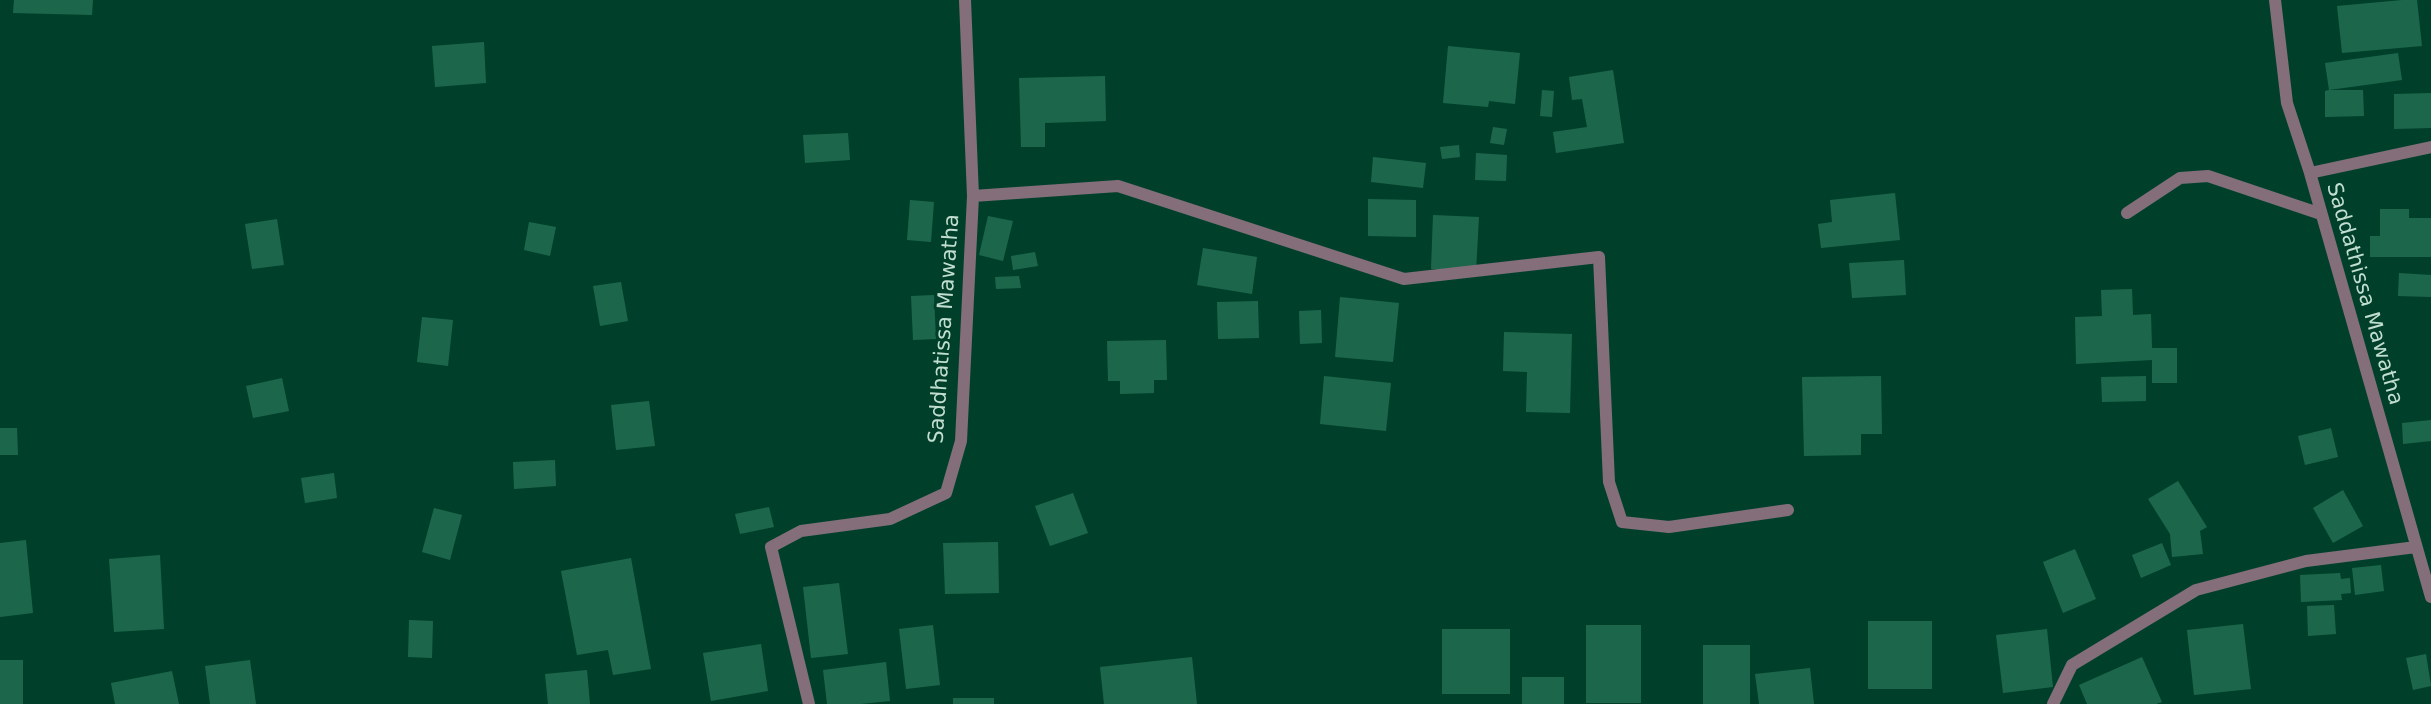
<!DOCTYPE html>
<html>
<head>
<meta charset="utf-8">
<style>
	body { margin:0 }
	canvas { display:block; background:#00402b }
</style>
</head>
<body>
<canvas width="2431" height="704"></canvas>
<script>
const g = document.querySelector('canvas').getContext('2d');
g.lineJoin = 'round';
function fill(path, color) { g.fillStyle = color; g.fill(path, 'evenodd'); }
function trace(path, color, width, dash) { g.strokeStyle = color; g.lineWidth = width; g.lineCap = dash ? 'butt' : 'round'; g.setLineDash(dash || []); g.stroke(path); }
function drawText(font, color, halo, rows, align = 'center') {
  g.font = font + ' "DejaVu Sans",sans-serif'; g.lineWidth = 6; g.setLineDash([]); g.textBaseline = 'middle'; g.strokeStyle = halo; g.fillStyle = color; for (const [text, x, y, turn = 0] of rows) {
    g.save(); g.translate(x, y); g.rotate((+turn || 0) * Math.PI / 180); g.textAlign = isNaN(turn) ? turn : align; if (halo) g.strokeText(text, 0, 0); g.fillText(text, 0, 0); g.restore();
  }
}
fill(new Path2D(`
	M14,0H93L92,15L13,13Z
	M2402,0H2417L2422,46L2342,53L2337,6Z
	M484,42L486,83L435,87L432,46Z
	M1448,46L1520,53L1515,104L1489,101L1488,107L1443,103Z
	M2398,53L2402,80L2329,90H2363L2364,116L2325,117V91L2329,90L2325,63Z
	M1613,70L1624,143L1556,153L1553,132L1587,127L1582,99L1572,100L1569,77Z
	M1105,76L1106,121L1045,123V147H1021L1019,78Z
	M1542,90L1554,91L1552,117L1540,116Z
	M2431,93V128L2394,129V94Z
	M1493,127L1507,129L1504,145L1490,143Z
	M848,133L850,160L805,163L803,135Z
	M1459,145L1460,157L1442,159L1440,147Z
	M1476,153L1507,155L1506,181L1475,180Z
	M1373,157L1426,163L1423,188L1371,182Z
	M1895,193L1900,240L1821,248L1818,224L1832,222L1830,200Z
	M1368,199L1416,200V237L1368,236Z
	M910,200L934,202L931,242L907,240Z
	M2380,209H2409V218H2431V257H2370V236H2380Z
	M1433,215L1479,217L1476,271L1431,269Z
	M988,216L1013,221L1003,261L979,255Z
	M277,219L284,265L252,269L245,224Z
	M529,222L556,227L550,256L524,250Z
	M1203,248L1257,257L1252,294L1197,285Z
	M1035,252L1038,266L1013,270L1011,256Z
	M1904,260L1906,295L1852,298L1849,263Z
	M2399,273L2431,275V297L2398,296Z
	M1019,276L1021,288L996,289L995,277Z
	M621,282L628,321L600,326L593,286Z
	M2132,289L2133,315L2151,314L2152,348H2177V383H2152V360L2076,364L2075,317L2102,316L2101,290Z
	M934,295L936,339L913,340L911,296Z
	M1340,297L1399,303L1393,362L1335,357Z
	M1258,301L1259,338L1218,339L1217,302Z
	M1321,310L1322,343L1300,344L1299,311Z
	M422,317L453,320L448,366L417,362Z
	M1504,332L1572,334L1570,413L1526,412L1527,372L1503,371Z
	M1166,340L1167,380H1154V393L1120,394V381H1108L1107,341Z
	M1324,376L1391,383L1386,431L1320,424Z
	M1881,376L1882,434H1861V455L1804,456L1802,377Z
	M2146,376V401L2102,402L2101,377Z
	M282,378L289,411L253,418L246,386Z
	M649,401L655,446L616,450L611,405Z
	M2431,420V441L2403,444L2402,423Z
	M0,428H17L18,455H0Z
	M2331,428L2338,457L2305,465L2298,436Z
	M555,460L556,486L514,489L513,462Z
	M334,473L337,498L305,503L301,478Z
	M2178,481L2207,527L2200,531L2203,554L2172,557L2170,534L2148,499Z
	M2343,490L2363,526L2333,543L2313,508Z
	M1073,493L1088,533L1050,546L1035,506Z
	M769,507L774,527L740,534L735,514Z
	M434,508L462,515L450,560L422,552Z
	M26,540L33,613L0,617V543Z
	M998,542L999,593L945,594L943,543Z
	M2162,543L2171,565L2141,578L2132,555Z
	M2075,549L2096,599L2063,613L2043,562Z
	M160,555L164,629L114,632L109,559Z
	M631,558L651,669L613,675L608,650L577,655L561,571Z
	M2381,565L2384,591L2355,595L2352,568Z
	M2340,573L2341,579L2350,578L2351,593L2341,594L2342,600L2301,602L2300,575Z
	M839,583L848,654L811,658L803,587Z
	M2334,605L2336,634L2308,636L2307,606Z
	M409,620L433,621L432,658L408,657Z
	M1868,621H1932V689H1868Z
	M2243,624L2251,689L2194,695L2187,630Z
	M933,625L940,685L906,689L899,629Z
	M1586,625H1641V703H1586Z
	M1442,629H1510V694H1442Z
	M2047,629L2053,687L2003,693L1996,635Z
	M761,644L768,691L711,701L703,653Z
	M1703,645H1750V704H1703Z
	M2426,654L2431,686L2413,690L2406,658Z
	M1192,657L1197,704H1104L1100,667Z
	M2142,657L2162,702L2156,704H2087L2079,685Z
	M0,660H23V704H0Z
	M250,660L256,704H210L205,666Z
	M886,662L890,701L861,704H827L823,670Z
	M1810,668L1814,704H1759L1755,674Z
	M587,670L590,704H548L545,674Z
	M172,671L179,704H115L111,683Z
	M1522,677H1564V704H1522Z
	M953,698H994V704H953Z`), '#1c674b');
trace(new Path2D(`
	M2275,0L2287,103L2310,173L2431,597
	M2310,173L2431,147
	M973,196L1118,186L1404,279L1599,257L1609,482L1622,522L1669,527L1788,510
	M2127,213L2180,178L2208,176L2321,214
	M809,704L771,547L801,531L890,519L946,493L961,441L973,196L965,0
	M2053,704L2072,665L2196,590L2306,561L2416,547`), '#846e7a', 12);
drawText('21px', '#c2ded0', '#00402b', [
	["Saddathissa Mawatha",2364,294,74],
	["Saddhatissa Mawatha",945,329,-86]
]);
</script>
</body>
</html>
